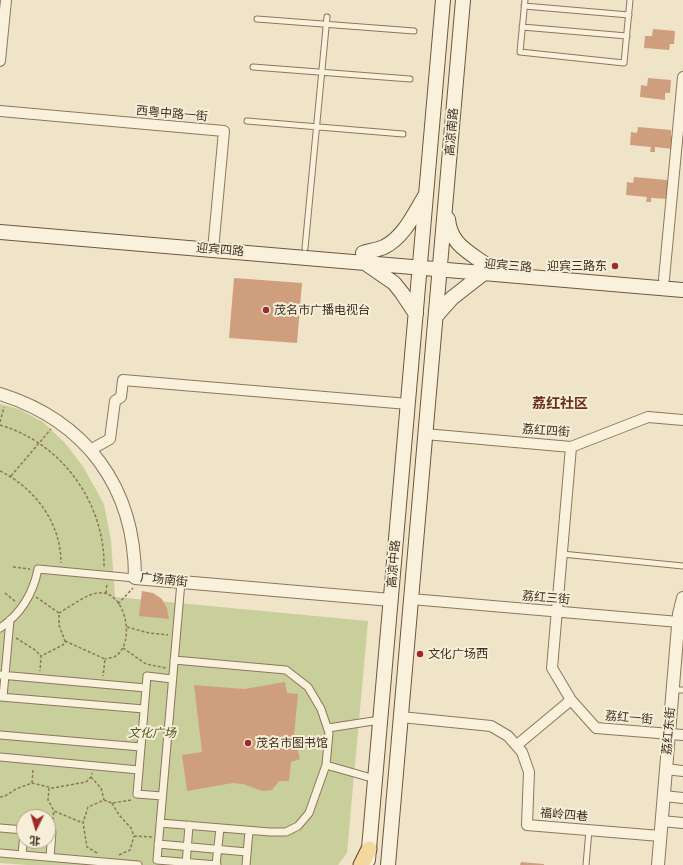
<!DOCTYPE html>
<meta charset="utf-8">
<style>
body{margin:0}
#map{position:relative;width:683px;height:865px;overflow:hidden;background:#f0e4c8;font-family:"Roboto Serif","Noto Sans SC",serif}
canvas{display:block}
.north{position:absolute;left:16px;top:809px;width:40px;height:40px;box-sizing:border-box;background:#f7eed8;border:1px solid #ada18e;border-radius:50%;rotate:185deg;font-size:11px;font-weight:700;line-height:16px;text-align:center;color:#3d2e20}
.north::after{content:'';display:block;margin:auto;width:14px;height:18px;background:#9e2a2b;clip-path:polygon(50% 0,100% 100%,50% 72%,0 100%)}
</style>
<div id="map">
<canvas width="683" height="865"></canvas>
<div class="north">北</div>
</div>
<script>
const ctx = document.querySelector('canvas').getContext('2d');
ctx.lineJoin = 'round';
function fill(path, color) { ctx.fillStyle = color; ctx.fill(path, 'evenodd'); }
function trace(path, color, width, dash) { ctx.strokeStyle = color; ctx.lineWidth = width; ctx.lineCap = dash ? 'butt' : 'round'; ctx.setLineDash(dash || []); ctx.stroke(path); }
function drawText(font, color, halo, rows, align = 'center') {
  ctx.font = font + ' "Roboto Serif","Noto Sans SC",serif'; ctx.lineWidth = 4; ctx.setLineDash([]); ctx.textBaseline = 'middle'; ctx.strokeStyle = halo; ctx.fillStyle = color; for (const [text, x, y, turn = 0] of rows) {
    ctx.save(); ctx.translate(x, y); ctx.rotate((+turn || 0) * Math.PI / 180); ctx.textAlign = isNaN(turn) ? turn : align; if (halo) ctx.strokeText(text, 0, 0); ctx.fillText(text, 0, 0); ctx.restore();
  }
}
const green = new Path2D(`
 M 0,404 L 19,409 L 43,422 L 66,444 L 84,468 L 104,504 L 111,540 L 115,597 L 368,621 L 347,853 L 338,865 L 28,865 L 0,863 ZM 24,817 L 48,817 L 48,841 L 24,841 Z`);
const building = new Path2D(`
 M 653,29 L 675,31 L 674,44 L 670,44 L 669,50 L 644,48 L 645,36 L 652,36 Z
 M 648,78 L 671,80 L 670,93 L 665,93 L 665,100 L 640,97 L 641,85 L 647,86 Z
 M 638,127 L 671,130 L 671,136 L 674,136 L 673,149 L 655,147 L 655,152 L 650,152 L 651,147 L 630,145 L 631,132 L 637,133 Z
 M 634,177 L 667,180 L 667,186 L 670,186 L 669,199 L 651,198 L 651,202 L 646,202 L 647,197 L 626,195 L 627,182 L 633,183 Z
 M 234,278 L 302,283 L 297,343 L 229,338 Z
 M 142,591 L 153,593 L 162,599 L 167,608 L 169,619 L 139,616 Z
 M 285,682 L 287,693 L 298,694 L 294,735 L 300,759 L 291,762 L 289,781 L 279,781 L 272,790 L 262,791 L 243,784 L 233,783 L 187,791 L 182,755 L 202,752 L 194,685 L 244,689 Z
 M 521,862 L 544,864 L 544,865 L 520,865 Z`);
const path = new Path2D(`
 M 0,422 L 4,407
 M 0,425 C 62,443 105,503 104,567
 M 0,471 C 35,488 61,523 61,563
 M 11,476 L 51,429
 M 13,567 L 30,569
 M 5,593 L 16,602
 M 106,593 L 107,583
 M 36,597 L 59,613 L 59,625 L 65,641 L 63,645 L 41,656
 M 118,604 L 133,588
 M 59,613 C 70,607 86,594 98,593 C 126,589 137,645 114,657 C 111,658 107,658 105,659
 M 127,627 L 149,633 L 168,635
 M 16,638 L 35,650 L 41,656 L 40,671
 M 65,641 L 105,659 L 103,676
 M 123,648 L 146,664 L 166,668
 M 91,777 L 101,788 L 104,800
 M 32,783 L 33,769
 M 49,788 L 48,800 L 54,811 L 83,823
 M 0,797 L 5,796 L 16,789 L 32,783 L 53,788 L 86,782 L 91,777 L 92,773
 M 112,803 L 119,815 L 131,828 L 134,836 L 152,837
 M 52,825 L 54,811
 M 97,853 L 87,847 L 83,823 L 88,807 L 104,800 L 112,803 L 132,800
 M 119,855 L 130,850 L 134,836`);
const service = new Path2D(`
 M 525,0 L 520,52 L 624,63 L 630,0
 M 524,6 L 629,15
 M 257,19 L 414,31
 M 522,27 L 627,36
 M 253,67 L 410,79
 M 247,121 L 403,134
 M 305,248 L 327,17
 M 562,554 L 683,566
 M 673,690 L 683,690
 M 586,865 L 589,830`);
const pedestrian = new Path2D(`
 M 181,582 L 157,860 L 217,865
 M 0,628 C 21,614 33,594 38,569 L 135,578
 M 0,675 L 146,688
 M 0,697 L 144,709
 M 3,697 L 10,620
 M 328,728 L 380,720
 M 0,735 L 141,747
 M 0,757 L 139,770
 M 326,765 L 375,779
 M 162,796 L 137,794 L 146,688 L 147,676 L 172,679
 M 160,823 L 270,832 L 286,832 L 298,826 L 309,813 L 326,765 L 329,733 L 321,709 L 308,687 L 286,670 L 174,660
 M 0,828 L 24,830
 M 48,832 L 52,832 L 50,857
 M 158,844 L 247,852
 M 0,853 L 138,865
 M 22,855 L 24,832
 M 186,865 L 189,825
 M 216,865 L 220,828
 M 246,865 L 249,831`);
const minor = new Path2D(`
 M 0,61 L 6,0
 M 0,111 L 224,131 L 213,250
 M 664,279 L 683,77
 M 425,434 L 571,447 L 648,417 L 683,420
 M 571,447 L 552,668 L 571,700 L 596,728 L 683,735
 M 90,450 L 110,439 L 115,401 L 121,397 L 123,380 L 408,404
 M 411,599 L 679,622
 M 401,717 L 491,726 L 508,736 L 522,752 L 529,772 L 527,825 L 660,836
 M 517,745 L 571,700
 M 666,769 L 683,771
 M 664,796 L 683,798
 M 661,821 L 683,823`);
const tertiary = new Path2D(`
 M 0,394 C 86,421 135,487 135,578 L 391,600
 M 658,865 L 679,614 L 683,598`);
const secondary = new Path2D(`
 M 448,219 C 450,243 467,251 485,264
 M 0,232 L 683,290
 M 363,253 C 369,251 377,250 384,247 C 404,237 414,214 425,196
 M 365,263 L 394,283 L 402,293 L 416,314
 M 436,316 L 452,298 L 484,273
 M 368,860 L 443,0
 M 388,865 L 463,0`);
const primary = new Path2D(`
 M 361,865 L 369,849`);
const markers = [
 [615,266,4,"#9e2a2b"],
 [266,310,4,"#9e2a2b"],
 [420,654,4,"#9e2a2b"],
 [248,743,4,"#9e2a2b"]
];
const streetNames = [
 ["西粤中路一街",172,114,5],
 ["高凉南路",452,132,-85],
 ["迎宾四路",220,250,5],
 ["迎宾三路",508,266,5],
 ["荔红四街",546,431,4],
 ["高凉中路",394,564,-85],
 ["广场南街",164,580,6],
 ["荔红三街",546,598,5],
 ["荔红一街",629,718,5],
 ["荔红东街",669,731,-85],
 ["福岭四巷",564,815,5]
];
const poiNames = [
 ["迎宾三路东",607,266,"right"],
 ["茂名市广播电视台",274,310],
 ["文化广场西",428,654],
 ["茂名市图书馆",256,743]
];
const parkNames = [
 ["文化广场",152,733]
];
const quarterNames = [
 ["荔红社区",560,404]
];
fill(green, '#c9cf9b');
fill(building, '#cf9f7d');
trace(service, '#8d765c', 7);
trace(pedestrian, '#8d765c', 9);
trace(minor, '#8d765c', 12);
trace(tertiary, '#8d765c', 14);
trace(secondary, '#6f573f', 16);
trace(primary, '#5b4430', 17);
trace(path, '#8d765c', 1.5, [3, 2]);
trace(service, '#faf1dc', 5);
trace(pedestrian, '#faf1dc', 7);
trace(minor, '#faf1dc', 10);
trace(tertiary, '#faf1dc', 12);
trace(secondary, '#faf1dc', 14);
trace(primary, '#f3d9a0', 15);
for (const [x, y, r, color] of markers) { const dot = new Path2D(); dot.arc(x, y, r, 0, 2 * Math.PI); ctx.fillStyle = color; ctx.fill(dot); trace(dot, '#f7eed8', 1.5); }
drawText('12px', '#3d2e20', '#f7eed8', streetNames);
drawText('12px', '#3d2e20', '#f7eed8', poiNames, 'left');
drawText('italic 12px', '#4d5a26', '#f7eed8', parkNames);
drawText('bold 14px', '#6b2e1e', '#f7eed8', quarterNames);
</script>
